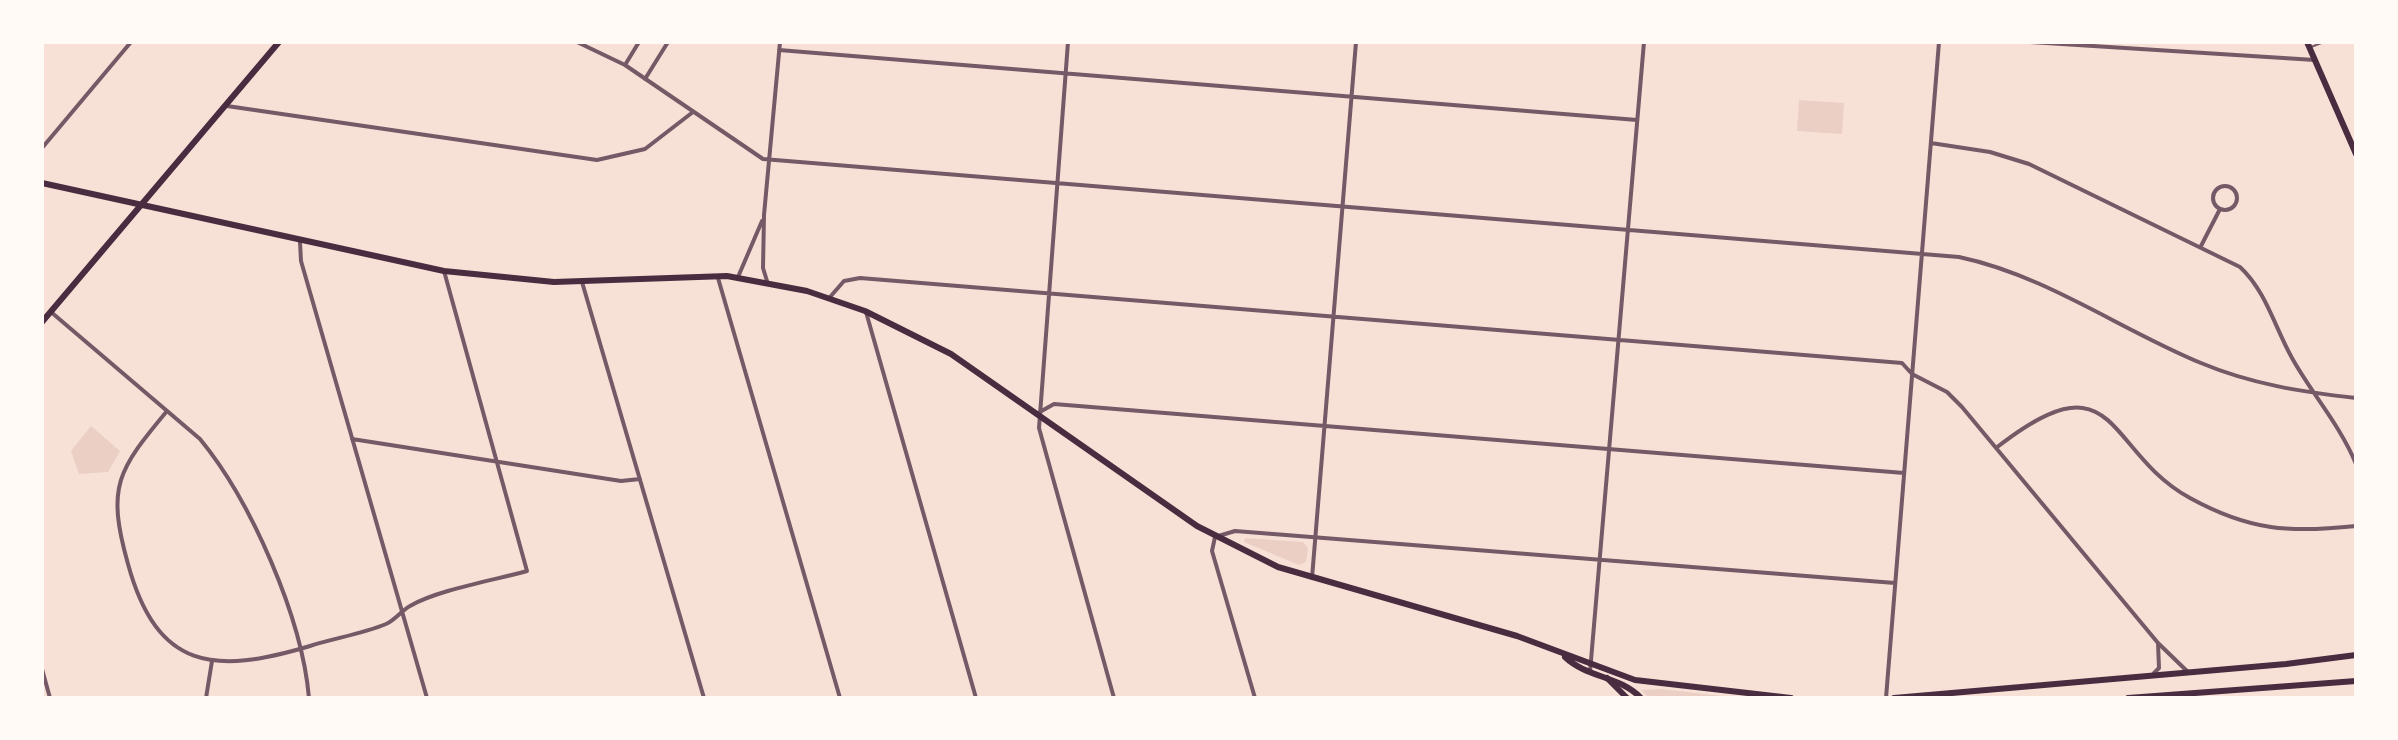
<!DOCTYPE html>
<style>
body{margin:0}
#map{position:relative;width:2398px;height:740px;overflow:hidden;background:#f7e1d7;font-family:Jost,sans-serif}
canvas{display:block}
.frame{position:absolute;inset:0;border:44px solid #fffaf5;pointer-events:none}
</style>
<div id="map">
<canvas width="2398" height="740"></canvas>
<div class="frame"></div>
</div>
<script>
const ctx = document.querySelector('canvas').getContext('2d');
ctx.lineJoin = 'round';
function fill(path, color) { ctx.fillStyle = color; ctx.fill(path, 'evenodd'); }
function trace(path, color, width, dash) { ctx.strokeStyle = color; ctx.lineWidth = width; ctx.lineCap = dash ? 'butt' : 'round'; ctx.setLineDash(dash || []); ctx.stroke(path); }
const green = new Path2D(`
 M 1799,100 L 1844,103 L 1842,134 L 1797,131 Z
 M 91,426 L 120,451 L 108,472 L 79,474 L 71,451 Z
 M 1245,538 L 1303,542 L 1308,548 L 1306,562 L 1299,565 L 1244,542 Z
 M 1660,689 L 1741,698 L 1649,698 L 1641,690 Z`);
const service = new Path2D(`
 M 2311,47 L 2324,42`);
const minor = new Path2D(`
 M 577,42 L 625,65 L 763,159 L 1959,257 C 2045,275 2121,330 2201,363 C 2251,384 2302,392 2356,398
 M 1068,42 L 1039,428 L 1114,698
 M 2030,42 L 2315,60
 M 779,50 L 1637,120
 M 625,65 L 639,42
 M 645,79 L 668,42
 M 227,106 L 597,160 L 645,149 L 693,112
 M 1931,143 L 1990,152 L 2029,164 L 2240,267 C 2266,291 2275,328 2292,358 C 2312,394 2340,425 2356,464
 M 42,148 L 131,42
 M2213 198a12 12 0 1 1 24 0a12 12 0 1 1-24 0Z
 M 300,242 L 301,261 L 427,698
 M 2201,246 L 2220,209
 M 738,277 L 762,221
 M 718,278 L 840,698
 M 767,281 L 763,268 L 764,215 L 780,42
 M 582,282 L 704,698
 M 830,297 L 844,281 L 860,278 L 1902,363 L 1912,374 L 1947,392 L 1962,407 L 2158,643 L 2189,673
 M 51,312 L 200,439 C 251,501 302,617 309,698
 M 866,312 L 976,698
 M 167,411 C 118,470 106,486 128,564 C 157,670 214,675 310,646 C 335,638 362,634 386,624 C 395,620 401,611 410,606 C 437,590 495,580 527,571 L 444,271
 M 1038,413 L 1054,404 L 1904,473
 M 352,439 L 621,481 L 640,479
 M 1996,448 C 2119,352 2104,451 2190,498 C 2250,531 2290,533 2356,526
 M 1312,578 L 1356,42
 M 42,669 L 50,698
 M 1590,672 L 1644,42
 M 2154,673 L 2159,668 L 2158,643
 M 206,698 L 212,661
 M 1255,698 L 1212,551 L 1215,537 L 1235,531 L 1895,583
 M 1886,698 L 1939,42`);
const secondary = new Path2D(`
 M 2307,42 L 2356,154
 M 42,183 L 444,271 L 554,282 L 727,276 L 807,291 L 865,311 L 951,354 L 1197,526 L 1278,567 L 1517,636 L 1635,680 L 1791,698
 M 42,322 L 279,42
 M 1565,657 C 1587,678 1620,676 1641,698`);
const primary = new Path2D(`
 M 1607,678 L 1627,698
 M 1894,698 L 2286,664 L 2356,655
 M 2128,698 L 2356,681`);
fill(green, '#ebcfc5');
trace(service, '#755966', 2);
trace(minor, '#755966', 4);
trace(secondary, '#4a2c40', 6);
trace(primary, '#4a2c40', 6);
</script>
